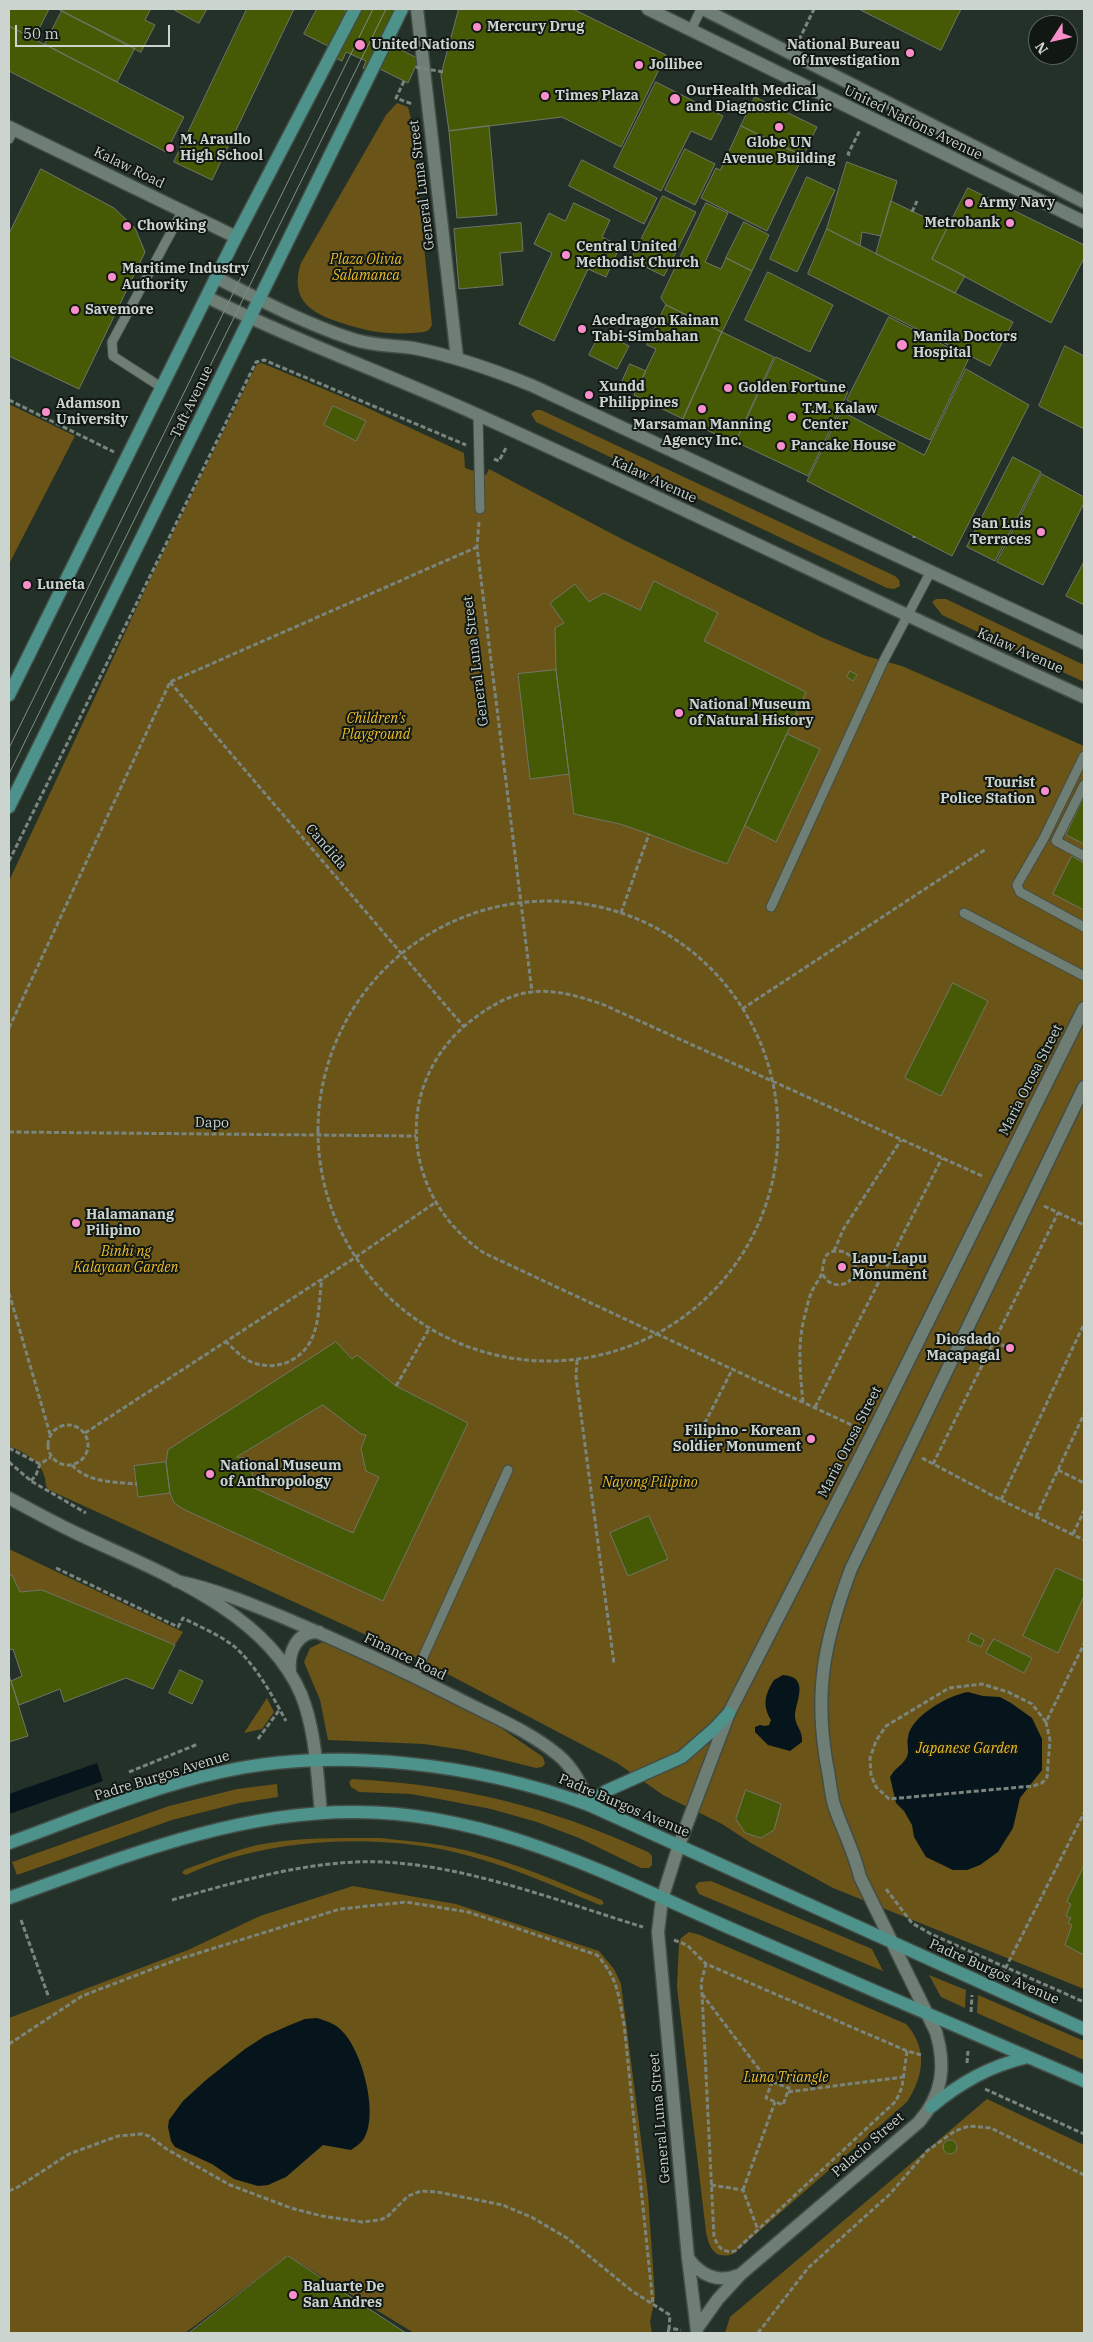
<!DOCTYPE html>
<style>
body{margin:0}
#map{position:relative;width:1093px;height:2342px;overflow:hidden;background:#243129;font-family:"IBM Plex Serif",serif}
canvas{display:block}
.frame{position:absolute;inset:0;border:10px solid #ccd4cf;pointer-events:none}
.north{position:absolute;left:1028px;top:15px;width:50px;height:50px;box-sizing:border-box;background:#111713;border:1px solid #5c635e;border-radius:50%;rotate:235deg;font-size:14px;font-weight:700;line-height:20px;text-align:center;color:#ccd4cf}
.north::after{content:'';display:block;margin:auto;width:18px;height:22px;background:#f98fca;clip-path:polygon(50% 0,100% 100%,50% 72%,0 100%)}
.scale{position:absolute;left:15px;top:25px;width:155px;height:22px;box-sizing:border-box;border:2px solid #ccd4cf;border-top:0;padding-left:6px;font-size:15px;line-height:18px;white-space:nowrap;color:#ccd4cf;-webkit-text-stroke:4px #111713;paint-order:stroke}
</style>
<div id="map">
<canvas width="1093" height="2342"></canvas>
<div class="frame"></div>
<div class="north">N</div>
<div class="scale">50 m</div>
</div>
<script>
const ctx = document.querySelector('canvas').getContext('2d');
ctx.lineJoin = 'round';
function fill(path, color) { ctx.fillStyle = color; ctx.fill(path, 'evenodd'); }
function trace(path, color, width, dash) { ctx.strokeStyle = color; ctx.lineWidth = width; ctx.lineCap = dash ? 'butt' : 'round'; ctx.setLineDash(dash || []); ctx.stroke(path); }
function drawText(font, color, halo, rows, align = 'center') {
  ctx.font = font + ' "IBM Plex Serif",serif'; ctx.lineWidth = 4; ctx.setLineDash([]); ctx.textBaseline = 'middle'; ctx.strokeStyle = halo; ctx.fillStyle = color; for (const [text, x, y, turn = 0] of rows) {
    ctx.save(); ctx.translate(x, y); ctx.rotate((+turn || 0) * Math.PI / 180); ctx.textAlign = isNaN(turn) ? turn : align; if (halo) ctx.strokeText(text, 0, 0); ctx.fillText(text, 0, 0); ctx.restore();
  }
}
const green = new Path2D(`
 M 397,103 L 408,107 L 411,119 L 432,325 L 429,330 L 424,332 C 413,333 401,334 390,333 C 376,333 362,329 348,325 C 315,315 288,303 301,263 L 386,115 Z
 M 262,363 L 359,404 L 464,453 L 465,468 L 486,475 L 489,469 L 620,538 L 821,637 L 866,656 L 902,666 L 1084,746 L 1084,1989 L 833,1888 L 751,1843 L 722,1824 L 663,1795 L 617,1763 L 421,1660 L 49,1490 C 45,1486 46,1484 45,1478 C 41,1461 24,1452 9,1446 L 9,881 L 151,577 L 257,364 Z
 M 9,404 L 75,436 L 9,564 Z
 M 536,410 L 541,410 L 895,576 L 899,580 L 900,586 L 894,589 L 887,588 L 536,422 L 531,414 Z
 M 936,599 L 946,599 L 1084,665 L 1084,682 L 942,615 L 932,602 Z
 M 9,1549 L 183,1632 L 175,1645 L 42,1590 L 20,1592 L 12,1576 L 9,1577 Z
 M 325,1641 L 444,1696 L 501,1728 L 543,1757 L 545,1764 L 542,1767 L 536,1768 L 464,1750 L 424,1744 L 328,1740 L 320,1700 L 304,1662 L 310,1648 Z
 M 267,1698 L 274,1712 L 262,1729 L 244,1733 Z
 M 352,1779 C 461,1785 548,1806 648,1852 L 652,1856 L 652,1865 L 649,1868 L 641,1868 L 579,1838 L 537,1822 L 491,1809 L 439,1799 L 411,1794 L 359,1792 L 351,1787 L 349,1782 Z
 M 277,1784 L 278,1797 L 239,1803 L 172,1820 L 17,1875 L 12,1862 L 169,1806 L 237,1789 Z
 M 381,1838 C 404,1841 427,1842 450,1847 C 503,1857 553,1880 602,1900 L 604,1904 L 600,1905 C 551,1885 503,1863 450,1851 C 370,1833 261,1839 186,1875 L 182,1873 L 184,1870 C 208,1861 232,1851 257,1845 C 297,1837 340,1838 381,1838 Z
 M 711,1881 L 872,1949 L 883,1971 L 699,1894 L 695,1886 L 699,1882 Z
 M 353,1886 L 456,1904 L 599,1951 L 614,1969 L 621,1984 L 648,2194 L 655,2297 L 650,2322 L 652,2333 L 414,2333 L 288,2256 L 185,2333 L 9,2333 L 9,2018 L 188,1950 L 260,1916 Z
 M 689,1932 L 700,1935 L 906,2024 C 928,2048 924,2076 907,2102 L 733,2254 C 714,2260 709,2247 706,2232 L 677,1987 L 679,1943 L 681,1938 Z
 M 929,1975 L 966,1990 L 965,2008 L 941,1997 Z
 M 978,1995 L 1084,2041 L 1084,2060 L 977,2013 Z
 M 987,2099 L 1084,2145 L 1084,2333 L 725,2333 L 730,2317 Z`);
const water = new Path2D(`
 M 783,1675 C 811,1677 795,1702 795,1716 C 795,1726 803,1730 802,1742 L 790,1751 L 768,1745 L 755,1732 L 755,1727 L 760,1725 L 765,1726 L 769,1725 L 771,1720 C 762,1705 765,1694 774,1680 Z
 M 968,1692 L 983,1696 L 1000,1697 L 1011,1703 L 1032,1718 L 1042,1739 L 1042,1770 L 1020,1798 L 1013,1828 L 998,1852 L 980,1865 L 967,1870 L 953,1870 L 926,1857 L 914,1837 L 912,1825 L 904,1811 L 896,1803 L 890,1777 C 896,1767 900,1767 905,1760 C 911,1753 906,1745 908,1737 C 911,1716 949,1695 968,1692 Z
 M 97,1763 L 103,1781 L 9,1814 L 9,1794 Z
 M 317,2018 C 326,2021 334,2023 341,2030 C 362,2049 380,2116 363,2140 C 360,2144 355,2147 351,2150 L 323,2145 L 286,2177 L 268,2185 L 258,2186 L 234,2179 L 212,2164 L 175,2147 L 171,2141 L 168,2127 L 169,2120 L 183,2101 L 206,2080 L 245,2049 L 265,2036 L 290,2025 L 305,2019 Z`);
const building = new Path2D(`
 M 9,9 L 49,9 L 34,39 L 9,26 Z
 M 58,9 L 148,9 L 150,10 L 145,20 L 155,25 L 141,52 Z
 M 173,9 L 207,9 L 199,23 Z
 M 247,9 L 294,9 L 212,180 L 174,162 Z
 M 317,9 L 342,9 L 347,12 L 349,9 L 408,9 L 390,44 L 419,59 L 408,83 L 378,68 L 371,72 L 363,68 L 366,61 L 346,52 L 342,61 L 331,56 L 330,47 L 304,34 Z
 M 459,9 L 573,9 L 666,55 L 621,147 L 562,117 L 449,131 L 441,75 Z
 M 859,9 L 961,9 L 941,50 Z
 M 62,11 L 135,48 L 117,82 L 45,44 Z
 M 9,26 L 184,117 L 166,152 L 9,71 Z
 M 656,82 L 723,116 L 711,140 L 691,131 L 661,191 L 614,167 Z
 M 755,97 L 817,127 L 803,156 L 741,126 Z
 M 489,126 L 497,215 L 457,218 L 449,131 Z
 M 741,126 L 803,156 L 767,231 L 701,198 L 716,168 L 720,170 Z
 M 685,149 L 715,164 L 695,205 L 665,190 Z
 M 582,160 L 657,198 L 644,224 L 569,186 Z
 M 847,162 L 897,181 L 881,236 L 862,232 L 860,246 L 827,229 Z
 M 41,169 L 114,208 L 135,228 L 145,252 L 79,389 L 9,356 L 9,234 Z
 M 807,177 L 835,190 L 797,272 L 770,259 Z
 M 968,188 L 1084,245 L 1084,258 L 1051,323 L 932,259 Z
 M 663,196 L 696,212 L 664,276 L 631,260 Z
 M 891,201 L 947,228 L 932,259 L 965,276 L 955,293 L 876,254 Z
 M 574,203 L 610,220 L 602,237 L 620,246 L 606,277 L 588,269 L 554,341 L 519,324 L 552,253 L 534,244 L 549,213 L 565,221 Z
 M 706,203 L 728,213 L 705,262 L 721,269 L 726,258 L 752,271 L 722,332 L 666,305 L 661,298 Z
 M 744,222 L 769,235 L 752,271 L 726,258 Z
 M 521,223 L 523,251 L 500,253 L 503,285 L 459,289 L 454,229 Z
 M 827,229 L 1013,322 L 990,366 L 808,274 Z
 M 768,272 L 833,305 L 810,352 L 745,320 Z
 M 666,305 L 722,332 L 683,419 L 634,395 L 656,349 L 647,345 Z
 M 889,317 L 969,358 L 930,440 L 847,400 Z
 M 601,332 L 629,346 L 617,369 L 589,355 Z
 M 722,332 L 774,357 L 735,443 L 683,419 Z
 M 1065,346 L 1084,356 L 1084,429 L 1039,406 Z
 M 776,357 L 848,392 L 808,476 L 736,442 Z
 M 630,364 L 646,371 L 637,389 L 622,382 Z
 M 966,369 L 1029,405 L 952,556 L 807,481 L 841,411 L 924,455 Z
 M 333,406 L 366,421 L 356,441 L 324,425 Z
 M 1013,457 L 1041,472 L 995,561 L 967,547 Z
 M 1042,474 L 1084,497 L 1084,503 L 1043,585 L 997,562 Z
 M 1084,562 L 1084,605 L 1066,596 Z
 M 654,581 L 718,613 L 704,641 L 806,692 L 727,864 L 649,834 L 620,824 L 574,814 L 556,670 L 555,628 L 564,623 L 550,603 L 575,584 L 589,602 L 604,593 L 640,610 Z
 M 556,670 L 569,774 L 530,779 L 518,674 Z
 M 850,671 L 857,675 L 853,681 L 847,677 Z
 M 787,734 L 820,749 L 776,842 L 745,826 Z
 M 1084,797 L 1084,844 L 1066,835 Z
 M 1072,856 L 1084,863 L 1084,910 L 1053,894 Z
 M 953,983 L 988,1001 L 941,1096 L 905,1078 Z
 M 336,1342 L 352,1359 L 357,1355 L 396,1386 L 468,1423 L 383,1601 L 183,1509 L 174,1503 L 170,1493 L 166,1462 L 168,1450 ZM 323,1405 L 361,1434 L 366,1435 L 361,1449 L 366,1471 L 379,1477 L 353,1533 L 243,1483 L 253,1478 L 250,1459 L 237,1457 Z
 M 166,1462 L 170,1493 L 138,1497 L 134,1466 Z
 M 649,1516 L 668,1559 L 628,1576 L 610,1533 Z
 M 1056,1568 L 1084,1581 L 1084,1596 L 1058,1653 L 1023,1636 Z
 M 12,1575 L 20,1592 L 42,1590 L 175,1645 L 153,1689 L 126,1678 L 64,1702 L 60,1689 L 19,1705 L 11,1681 L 22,1676 L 13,1649 L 9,1650 L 9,1577 Z
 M 971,1633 L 984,1640 L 981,1647 L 968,1641 Z
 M 994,1639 L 1032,1658 L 1024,1673 L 986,1653 Z
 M 180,1670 L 203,1681 L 192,1704 L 169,1693 Z
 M 9,1675 L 28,1736 L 9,1742 Z
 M 746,1790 L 781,1804 L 774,1830 L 761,1838 L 745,1833 L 736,1819 Z
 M 1084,1866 L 1084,1955 L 1065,1945 L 1072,1925 L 1068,1923 L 1071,1918 L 1066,1916 L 1071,1904 L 1067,1902 Z
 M943 2147a7 7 0 1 1 14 0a7 7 0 1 1-14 0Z
 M 288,2256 L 406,2333 L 189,2333 Z`);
const path = new Path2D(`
 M 799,40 L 814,9
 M 404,81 L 396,98 L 412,104
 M 850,155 L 848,154 L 860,130
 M 912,212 L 917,201
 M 9,400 L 114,452
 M 494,459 L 499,461 L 507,446
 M 479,522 L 477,547 L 532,992
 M 914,538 L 914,536
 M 170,682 L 464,1027
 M 9,861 L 256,362 L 264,360 L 466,445
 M318 1131a230 230 0 1 1 460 0a230 230 0 1 1-460 0Z
 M 621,913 L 649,834
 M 742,1009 L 986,849
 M 9,1028 L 170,682 L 477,547
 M 9,1132 L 416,1136
 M 1044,1206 L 1084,1225
 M 834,1251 L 844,1228 L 901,1140
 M 9,1293 L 50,1434
 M 225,1341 C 233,1348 240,1356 249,1361 C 275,1373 305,1361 314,1333 C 320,1316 319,1296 322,1279
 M 995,1341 L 1006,1347
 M 577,1360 L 576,1377 L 614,1664
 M 396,1386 L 430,1327
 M 803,1402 C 800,1374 797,1342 805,1315 C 807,1306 809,1297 813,1289 C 815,1284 821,1278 822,1272 C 824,1263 823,1251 837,1251 C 844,1251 850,1254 853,1260 C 865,1280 833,1297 822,1273
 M 815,1407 L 942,1158
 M48 1445a20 20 0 1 1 40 0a20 20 0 1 1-40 0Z
 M 858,1428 L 484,1253 C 403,1198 391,1087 468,1023 C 486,1009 508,994 532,992 C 556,989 580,997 602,1004 L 982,1176
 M 85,1433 L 356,1257 L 436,1202
 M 9,1448 L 40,1464
 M 691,1450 L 733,1368
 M 922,1458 L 1001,1500 L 1084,1540
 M 9,1462 L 31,1481 L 86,1513
 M 933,1464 L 1058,1213
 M 72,1465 C 88,1483 115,1482 137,1484
 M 1058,1470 L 1084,1483
 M 31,1481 L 36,1475 L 40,1464 L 51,1457
 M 1001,1500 L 1084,1324
 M 1036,1517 L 1084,1414
 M 1073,1534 L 1084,1511
 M 56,1568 L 178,1627 L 183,1618 C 200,1627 220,1635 235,1647 C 257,1667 272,1695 286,1721
 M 1046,1722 L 1032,1704 L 1008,1692 L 982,1684 L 949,1688 L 886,1726 L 876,1741 L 870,1758 L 871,1775 L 876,1787 L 889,1799 L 1033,1786 L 1042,1783 L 1047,1777 L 1050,1740 L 1046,1722 L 1084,1644
 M 258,1739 L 280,1709
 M 129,1772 L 198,1744
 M 886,1889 L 912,1923 L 931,1934 L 1084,2002
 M 172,1900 C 240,1881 312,1859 383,1862 C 469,1866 561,1902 643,1927
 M 21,1920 L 49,1998
 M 674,1940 L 687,1945 L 706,1964
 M 1002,1975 L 1084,1813
 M 702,1994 L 771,2085
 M 971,2012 L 972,1995
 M 9,2044 L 82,1996 L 176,1960 L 340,1909 L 406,1902 L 468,1912 L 597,1955 C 618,1979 618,1993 624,2024 L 653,2304
 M 907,2051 L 902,2087 L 896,2101 L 735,2251 C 722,2253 719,2248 714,2237 L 702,1993 L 701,1983 L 706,1964 L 907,2051 L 921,2055
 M 967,2063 L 968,2051
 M 772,2082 L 789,2088 L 783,2105 L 766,2098 Z
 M 985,2089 L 1084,2134
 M 788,2092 L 903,2077
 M 711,2185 L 743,2190 L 758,2230
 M 743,2190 L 775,2102
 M 9,2191 L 18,2187 L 69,2154 L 118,2136 L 142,2134 L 149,2136 L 168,2150 L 230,2185 L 291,2208 L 322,2216 L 362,2222 L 380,2220 L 387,2217 L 408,2196 L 421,2191 L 437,2192 L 503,2205 L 533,2218 L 567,2238 L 632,2291 L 670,2315 L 669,2328 L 681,2330
 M 668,2333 L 669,2328
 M 758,2333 L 808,2268 L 890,2194 L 927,2151 L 955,2131 L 969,2126 L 991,2128 L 1084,2175`);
const service = new Path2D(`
 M 691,30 L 701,9
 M 9,139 L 14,129
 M 161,387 L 113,356 L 112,342 L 183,210
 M 478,415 L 480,509
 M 1084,756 L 1044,838 L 1017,885 L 1020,892 L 1084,927
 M 1084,785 L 1056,841 L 1084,856
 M 771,907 L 883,662 L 931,571
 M 964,913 L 1084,976
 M 414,1677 L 508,1470`);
const minor = new Path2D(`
 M 417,9 L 457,358`);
const tertiary = new Path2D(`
 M 9,127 L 236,237
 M 217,278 C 260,300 306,324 352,339 C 373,346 392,345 413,348 C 455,356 494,370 533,386 L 1084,643
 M 207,297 C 295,341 388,374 478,415 C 681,506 881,605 1084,697
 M 688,2258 C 701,2276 719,2283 739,2275
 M 698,2327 L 718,2299 L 741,2274 L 919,2122 C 943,2094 946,2066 936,2032 L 860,1877 C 854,1851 842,1829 834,1805 C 831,1794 830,1782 828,1771 C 813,1694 824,1641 851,1569 L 1084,1087
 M 697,2331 L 688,2258 L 658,1932 L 662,1899 L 679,1845 L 729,1713 L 872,1434 L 1084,1008`);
const secondary = new Path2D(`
 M 648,9 L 1084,222
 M 703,9 L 1084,202
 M 9,1498 C 31,1510 53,1522 76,1533 C 154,1570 264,1609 301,1694 C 316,1731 317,1774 321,1813
 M 176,1581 C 215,1589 251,1604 287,1619 C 344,1643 400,1669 455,1697 C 489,1715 528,1730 558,1755 C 574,1768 582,1786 589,1805
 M 290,1672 C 288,1653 296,1631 319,1632`);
const primary = new Path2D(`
 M 9,695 L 236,237 L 355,9
 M 9,807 L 402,9
 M 589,1805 L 606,1791 L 682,1757 L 714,1729 L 729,1713
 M 9,1843 C 78,1818 148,1788 221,1772 C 337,1746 478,1764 589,1805 L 1084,2029
 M 9,1898 C 119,1859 232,1812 352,1812 C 489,1811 609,1875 732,1929 C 849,1980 967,2031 1084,2081
 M 931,2107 C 961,2082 990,2066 1028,2057`);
const tram = new Path2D(`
 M 9,748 L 373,9
 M 9,774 L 386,9`);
const pathBridge = new Path2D(`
 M 416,67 L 443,72`);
const markers = [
 [477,27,5,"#f98fca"],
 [360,45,6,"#f98fca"],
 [910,53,5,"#f98fca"],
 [639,65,5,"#f98fca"],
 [545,96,5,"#f98fca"],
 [675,99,6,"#f98fca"],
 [779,127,5,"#f98fca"],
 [170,148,5,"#f98fca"],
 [969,203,5,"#f98fca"],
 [1010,223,5,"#f98fca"],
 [127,226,5,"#f98fca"],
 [566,255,5,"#f98fca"],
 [112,277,5,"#f98fca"],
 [75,310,5,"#f98fca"],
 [582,329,5,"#f98fca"],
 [902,345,6,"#f98fca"],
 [728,388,5,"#f98fca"],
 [589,395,5,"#f98fca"],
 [702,409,5,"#f98fca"],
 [46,412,5,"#f98fca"],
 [792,417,5,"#f98fca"],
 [781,446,5,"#f98fca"],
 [1041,532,5,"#f98fca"],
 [27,585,5,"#f98fca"],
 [679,713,5,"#f98fca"],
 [1045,791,5,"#f98fca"],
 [76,1223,5,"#f98fca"],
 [842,1267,5,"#f98fca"],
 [1010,1348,5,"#f98fca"],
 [811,1439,5,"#f98fca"],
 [210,1474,5,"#f98fca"],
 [293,2295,5,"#f98fca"]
];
const poiNames = [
 ["Mercury Drug",487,27],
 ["United Nations",371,45],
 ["National Bureau",900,45,"right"],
 ["of Investigation",900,61,"right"],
 ["Jollibee",649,65],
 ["OurHealth Medical",686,91],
 ["and Diagnostic Clinic",686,107],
 ["Times Plaza",555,96],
 ["M. Araullo",180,140],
 ["High School",180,156],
 ["Globe UN",779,143,"center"],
 ["Avenue Building",779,159,"center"],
 ["Army Navy",979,203],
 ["Metrobank",1000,223,"right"],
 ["Chowking",137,226],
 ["Central United",576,247],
 ["Methodist Church",576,263],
 ["Maritime Industry",122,269],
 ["Authority",122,285],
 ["Savemore",85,310],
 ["Acedragon Kainan",592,321],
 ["Tabi-Simbahan",592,337],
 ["Manila Doctors",913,337],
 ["Hospital",913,353],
 ["Xundd",599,387],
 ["Philippines",599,403],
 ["Golden Fortune",738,388],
 ["Adamson",56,404],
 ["University",56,420],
 ["T.M. Kalaw",802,409],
 ["Center",802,425],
 ["Marsaman Manning",702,425,"center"],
 ["Agency Inc.",702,441,"center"],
 ["Pancake House",791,446],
 ["San Luis",1031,524,"right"],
 ["Terraces",1031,540,"right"],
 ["Luneta",37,585],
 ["National Museum",689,705],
 ["of Natural History",689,721],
 ["Tourist",1035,783,"right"],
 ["Police Station",1035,799,"right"],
 ["Halamanang",86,1215],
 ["Pilipino",86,1231],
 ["Lapu-Lapu",852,1259],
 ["Monument",852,1275],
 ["Diosdado",1000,1340,"right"],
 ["Macapagal",1000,1356,"right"],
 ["Filipino - Korean",801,1431,"right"],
 ["Soldier Monument",801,1447,"right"],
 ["National Museum",220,1466],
 ["of Anthropology",220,1482],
 ["Baluarte De",303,2287],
 ["San Andres",303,2303]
];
const streetNames = [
 ["United Nations Avenue",913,123,26],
 ["Kalaw Road",129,168,26],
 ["General Luna Street",422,185,-97],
 ["Taft Avenue",192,402,-64],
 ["Kalaw Avenue",654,480,25],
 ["Kalaw Avenue",1020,651,24],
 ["General Luna Street",476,661,-97],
 ["Candida",326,847,49],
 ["Maria Orosa Street",1031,1080,-63],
 ["Dapo",212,1123,1],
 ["Maria Orosa Street",850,1442,-63],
 ["Finance Road",405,1657,26],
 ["Padre Burgos Avenue",162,1776,-17],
 ["Padre Burgos Avenue",624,1806,23],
 ["Padre Burgos Avenue",994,1972,24],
 ["General Luna Street",660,2118,-95],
 ["Palacio Street",868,2145,-41]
];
const parkNames = [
 ["Plaza Olivia",366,260],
 ["Salamanca",366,276],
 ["Children's",376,719],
 ["Playground",376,735],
 ["Binhi ng",126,1252],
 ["Kalayaan Garden",126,1268],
 ["Nayong Pilipino",650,1483],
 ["Japanese Garden",967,1749],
 ["Luna Triangle",786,2078]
];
fill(green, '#6a5417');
fill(water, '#06151c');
fill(building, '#465905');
trace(building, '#707667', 1);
trace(service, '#424d46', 11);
trace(minor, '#424d46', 15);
trace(tertiary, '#424d46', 15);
trace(secondary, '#424d46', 15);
trace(primary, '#424d46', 15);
trace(path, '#7a857e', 3, [5, 2.5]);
trace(service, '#6f7e74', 9);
trace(minor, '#6f7e74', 12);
trace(tertiary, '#6f7e74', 12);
trace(secondary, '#6f7e74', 12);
trace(primary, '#4d938c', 12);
trace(tram, '#818c85', 1);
trace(pathBridge, '#7a857e', 3, [5, 2.5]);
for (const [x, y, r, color] of markers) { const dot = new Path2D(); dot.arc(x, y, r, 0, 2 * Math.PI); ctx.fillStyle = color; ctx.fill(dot); trace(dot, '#111713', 2); }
drawText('bold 14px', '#ccd4cf', '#111713', poiNames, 'left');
drawText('14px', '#ccd4cf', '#111713', streetNames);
drawText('italic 14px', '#eebe29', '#111713', parkNames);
</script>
